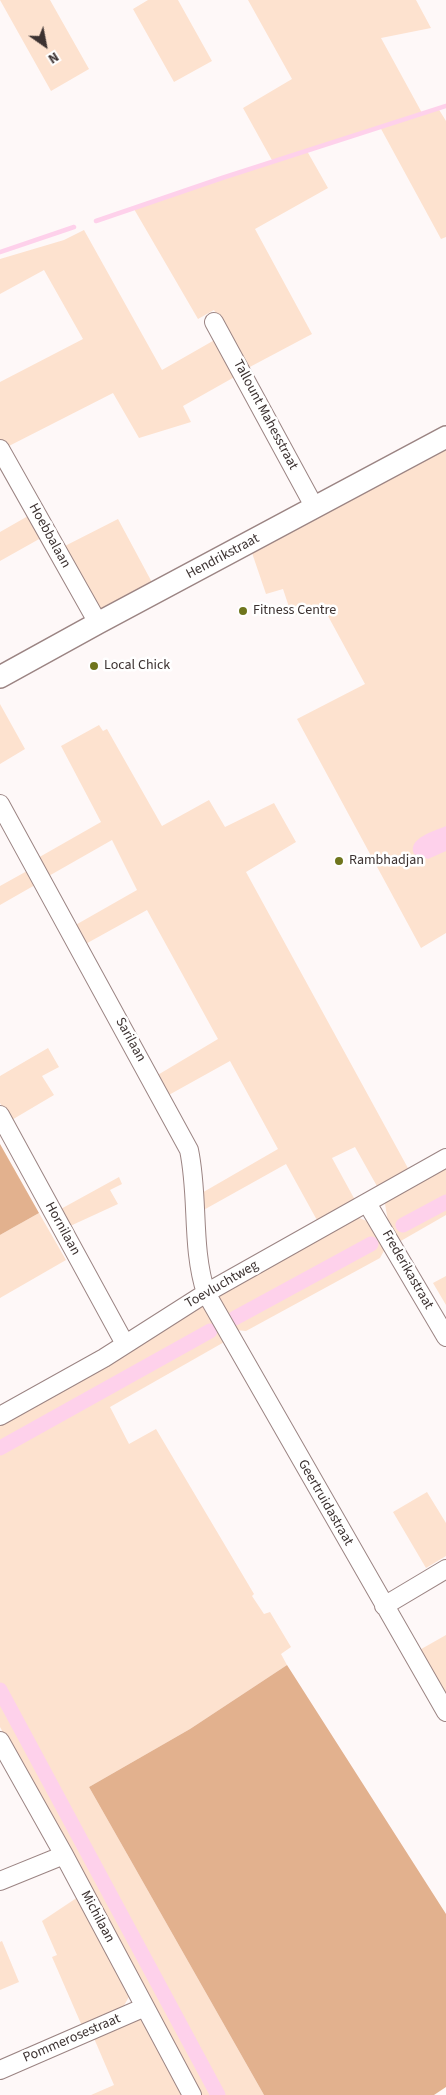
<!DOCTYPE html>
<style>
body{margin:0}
#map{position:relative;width:446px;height:2095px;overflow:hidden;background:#fef8f8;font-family:"Source Sans 3",sans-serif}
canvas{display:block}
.north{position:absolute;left:20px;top:20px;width:50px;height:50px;-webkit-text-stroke:4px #fff;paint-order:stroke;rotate:147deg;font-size:14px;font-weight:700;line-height:20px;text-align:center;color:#3c3231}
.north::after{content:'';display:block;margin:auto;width:18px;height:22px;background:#3c3231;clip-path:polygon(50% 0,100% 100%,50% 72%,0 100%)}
</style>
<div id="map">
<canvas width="446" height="2095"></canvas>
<div class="north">N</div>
</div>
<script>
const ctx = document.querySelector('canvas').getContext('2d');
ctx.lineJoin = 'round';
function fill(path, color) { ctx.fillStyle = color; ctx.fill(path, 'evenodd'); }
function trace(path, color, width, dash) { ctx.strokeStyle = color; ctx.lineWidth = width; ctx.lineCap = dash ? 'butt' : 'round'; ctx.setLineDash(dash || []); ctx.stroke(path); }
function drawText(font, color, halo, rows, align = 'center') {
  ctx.font = font + ' "Source Sans 3",sans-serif'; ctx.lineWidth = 5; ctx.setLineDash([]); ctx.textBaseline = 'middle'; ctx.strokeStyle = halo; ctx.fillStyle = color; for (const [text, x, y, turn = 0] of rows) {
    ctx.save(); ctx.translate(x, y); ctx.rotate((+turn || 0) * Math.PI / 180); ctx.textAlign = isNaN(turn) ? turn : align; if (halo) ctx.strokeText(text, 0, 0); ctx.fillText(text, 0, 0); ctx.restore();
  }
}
const green = new Path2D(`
 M 0,0 L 50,0 L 89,69 L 51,91 Z
 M 148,0 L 178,0 L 212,61 L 174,82 L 133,9 Z
 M 248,0 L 416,0 L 431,28 L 381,38 L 422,113 L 438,108 L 446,121 L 446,237 L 441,239 L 380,127 L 307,151 L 328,188 L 255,229 L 312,334 L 246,369 L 214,310 L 198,319 L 134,209 L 273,162 L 243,108 L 292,79 Z
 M 84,230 L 162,370 L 218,338 L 238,375 L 183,406 L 191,422 L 139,438 L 113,393 L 5,448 L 0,440 L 0,382 L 83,339 L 44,270 L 0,294 L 0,259 L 64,240 Z
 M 446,445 L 446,933 L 421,948 L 297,719 L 365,684 L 322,605 L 292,616 L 283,589 L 266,594 L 251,550 Z
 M 28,516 L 41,538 L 0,561 L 0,532 Z
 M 118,519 L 155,588 L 99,614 L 61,548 Z
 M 0,704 L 25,749 L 0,764 Z
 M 99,725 L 103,731 L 107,729 L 162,826 L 209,800 L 225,827 L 274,803 L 296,842 L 246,872 L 409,1170 L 378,1188 L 355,1147 L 332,1158 L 355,1200 L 318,1222 L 286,1164 L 200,1212 L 200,1194 L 278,1149 L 230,1061 L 167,1096 L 156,1076 L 218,1039 L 147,910 L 82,946 L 72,927 L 137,890 L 112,840 L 47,877 L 36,859 L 101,822 L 61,746 Z
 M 27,871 L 35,885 L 0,905 L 0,886 Z
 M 48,1048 L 59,1067 L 42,1076 L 54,1095 L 10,1121 L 0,1103 L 0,1076 Z
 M 446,1164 L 446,1215 L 399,1242 L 389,1227 L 385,1204 L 389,1198 Z
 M 119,1177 L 122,1184 L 110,1190 L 118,1204 L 68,1227 L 59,1210 Z
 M 39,1213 L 66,1260 L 0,1298 L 0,1235 Z
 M 357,1217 L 369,1222 L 386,1247 L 380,1258 L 246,1331 L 235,1330 L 218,1299 L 218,1294 Z
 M 446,1276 L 446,1305 L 433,1283 Z
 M 202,1305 L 207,1308 L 226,1341 L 110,1407 L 129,1444 L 156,1429 L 254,1594 L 252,1596 L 264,1614 L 270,1612 L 291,1647 L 281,1654 L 287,1665 L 190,1729 L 89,1787 L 264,2095 L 199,2095 L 0,1727 L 0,1422 Z
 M 427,1492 L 446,1523 L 446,1556 L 426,1568 L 393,1512 Z
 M 446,1635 L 446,1702 L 416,1652 Z
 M 78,1897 L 130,1995 L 122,2009 L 82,2026 L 52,1957 L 57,1955 L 42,1921 Z
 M 2,1941 L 19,1982 L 0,1990 L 0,1942 Z
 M 141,2015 L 184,2095 L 91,2095 L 114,2085 L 93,2036 Z`);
const forest = new Path2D(`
 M 0,1144 L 39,1213 L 0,1235 Z
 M 287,1665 L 446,1914 L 446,2087 L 434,2095 L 264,2095 L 89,1787 L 190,1729 Z`);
const water = new Path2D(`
 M 446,826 L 446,851 L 428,859 L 414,854 C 407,838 435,831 446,826 Z`);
const stream = new Path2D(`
 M 96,221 L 222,178 L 446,106
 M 0,252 L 74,227`);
const canal = new Path2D(`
 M 403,1225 L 446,1202
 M 235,1318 L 371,1244
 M 0,1448 L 210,1331
 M 0,1690 L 218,2095`);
const minor = new Path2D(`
 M 214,322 L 315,508
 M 0,449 L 98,623
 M 0,804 L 189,1150 C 199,1197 191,1247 206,1293 L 446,1712
 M 0,1115 L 125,1344
 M 367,1203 L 446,1337
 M 0,1416 L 104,1358 L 206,1293 L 446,1158
 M 384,1606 L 446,1569
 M 0,1741 L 64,1855 L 192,2095
 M 0,1881 L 64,1855
 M 0,2070 L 145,2007`);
const tertiary = new Path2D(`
 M 0,677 L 98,623 L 446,437`);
const markers = [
 [243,611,5,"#6f751d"],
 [94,666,5,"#6f751d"],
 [339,861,5,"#6f751d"]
];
const streetNames = [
 ["Tallount Mahesstraat",265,415,62],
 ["Hoebbalaan",49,536,61],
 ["Hendrikstraat",223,557,-28],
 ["Sarilaan",130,1040,61],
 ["Hornilaan",62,1229,61],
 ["Frederikastraat",407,1270,60],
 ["Toevluchtweg",222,1285,-30],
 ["Geertruidastraat",325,1503,60],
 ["Michilaan",97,1917,62],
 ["Pommerosestraat",72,2039,-23]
];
const poiNames = [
 ["Fitness Centre",253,611],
 ["Local Chick",104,666],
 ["Rambhadjan",349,861]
];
fill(green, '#fde2cf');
fill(forest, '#e2b18e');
fill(water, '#fed1eb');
trace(stream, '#fed1eb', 4.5);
trace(canal, '#fed1eb', 15);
trace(minor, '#9b8483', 20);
trace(tertiary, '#9b8483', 24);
trace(minor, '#fff', 18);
trace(tertiary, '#fff', 21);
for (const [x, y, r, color] of markers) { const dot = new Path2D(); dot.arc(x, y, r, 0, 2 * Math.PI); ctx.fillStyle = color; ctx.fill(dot); trace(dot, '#fff', 2); }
drawText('14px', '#3c3231', '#fff', streetNames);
drawText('14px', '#3c3231', '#fff', poiNames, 'left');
</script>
